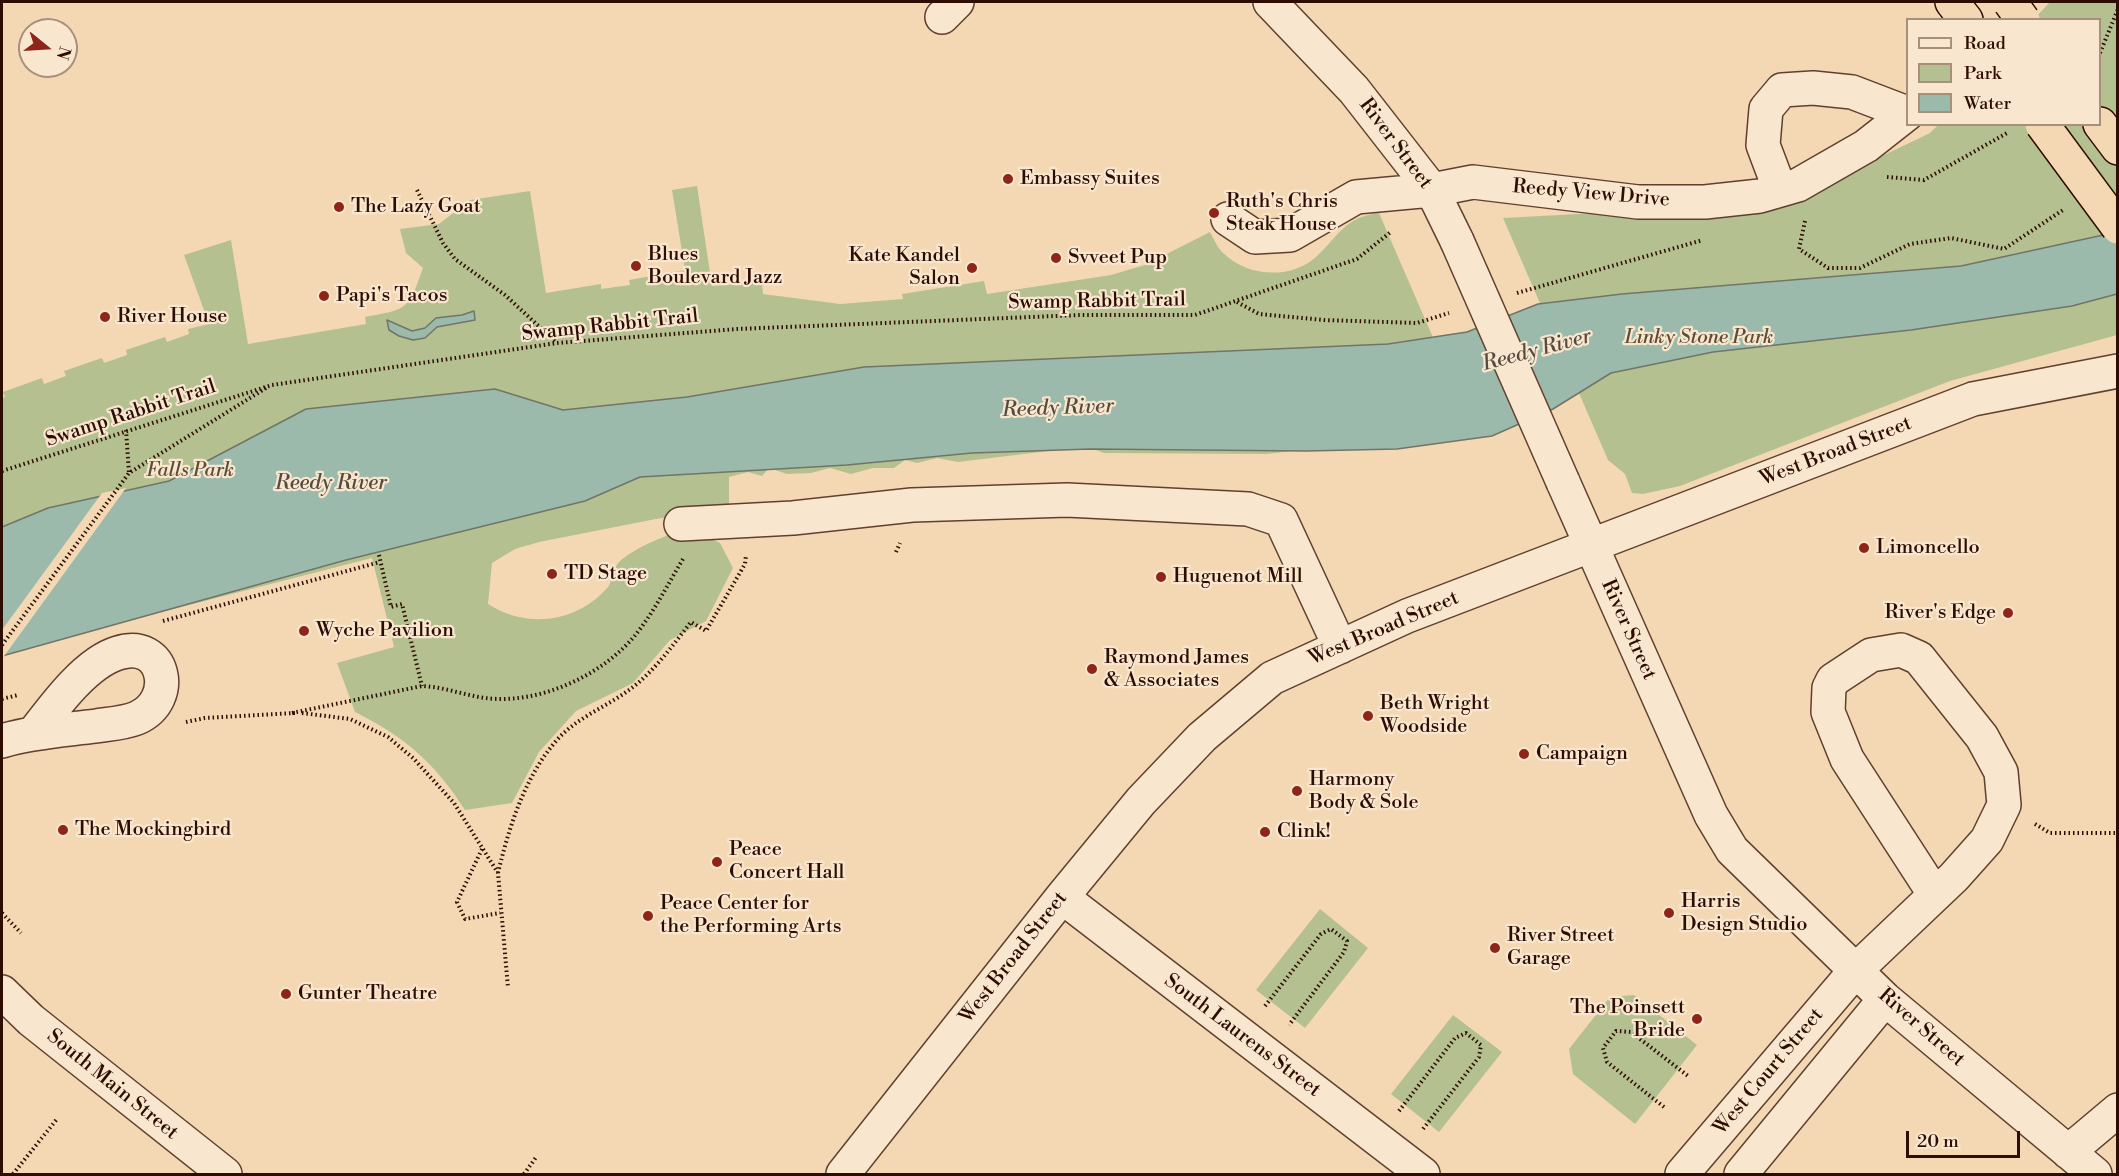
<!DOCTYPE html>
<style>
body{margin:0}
#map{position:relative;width:2119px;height:1176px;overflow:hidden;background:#f4d8b3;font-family:"Libre Bodoni",serif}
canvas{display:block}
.frame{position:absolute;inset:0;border:3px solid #2d0d02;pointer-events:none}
.legend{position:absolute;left:1906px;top:18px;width:195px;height:108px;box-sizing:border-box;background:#f8e6ce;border:2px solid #a78f7c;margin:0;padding:8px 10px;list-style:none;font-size:18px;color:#2d0d02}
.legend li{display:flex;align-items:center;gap:12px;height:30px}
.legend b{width:30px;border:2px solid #a78f7c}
.north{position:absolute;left:18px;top:18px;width:60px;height:60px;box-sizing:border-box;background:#f8e6ce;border:2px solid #a78f7c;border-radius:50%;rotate:108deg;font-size:16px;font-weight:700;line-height:24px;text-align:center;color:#2d0d02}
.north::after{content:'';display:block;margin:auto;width:21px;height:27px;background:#8f2418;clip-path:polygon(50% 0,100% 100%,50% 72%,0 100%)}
.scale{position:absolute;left:1906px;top:1131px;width:114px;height:27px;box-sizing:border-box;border:3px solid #2d0d02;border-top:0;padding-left:8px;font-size:18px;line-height:21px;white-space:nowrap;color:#2d0d02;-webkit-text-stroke:4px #f8e6ce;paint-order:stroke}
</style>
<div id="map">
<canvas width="2119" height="1176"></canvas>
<div class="frame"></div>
<ul class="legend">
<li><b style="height:8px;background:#f8e6ce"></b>Road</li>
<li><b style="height:16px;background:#b5c091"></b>Park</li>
<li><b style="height:16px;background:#9cbaac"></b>Water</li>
</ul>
<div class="north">N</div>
<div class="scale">20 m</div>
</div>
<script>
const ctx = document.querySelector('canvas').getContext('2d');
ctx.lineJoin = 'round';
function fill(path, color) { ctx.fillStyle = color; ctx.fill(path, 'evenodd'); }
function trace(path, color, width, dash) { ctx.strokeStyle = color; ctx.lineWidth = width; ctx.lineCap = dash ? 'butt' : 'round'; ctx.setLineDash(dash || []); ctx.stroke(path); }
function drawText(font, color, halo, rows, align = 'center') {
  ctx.font = font + ' "Libre Bodoni",serif'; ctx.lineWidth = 4.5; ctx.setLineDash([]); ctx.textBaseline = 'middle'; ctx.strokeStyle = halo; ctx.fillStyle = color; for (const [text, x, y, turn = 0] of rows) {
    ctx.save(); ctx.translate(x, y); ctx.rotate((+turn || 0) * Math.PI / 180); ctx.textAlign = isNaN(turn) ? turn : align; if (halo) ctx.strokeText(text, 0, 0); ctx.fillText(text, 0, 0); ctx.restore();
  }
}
const green = new Path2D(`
 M 2050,2 L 2117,2 L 2117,335 L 1950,381 L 1680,486 L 1643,494 L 1632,493 L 1625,474 L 1608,460 L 1503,218 L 1784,203 L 1930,133 L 1938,125 L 2100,124 L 2100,20 L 2034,19 Z
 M 697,186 L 712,286 L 762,282 L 763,294 L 840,304 L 903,299 L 902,294 L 984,281 L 987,294 L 1111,275 L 1145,265 L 1210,232 C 1214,239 1217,247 1222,252 C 1247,277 1290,280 1316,257 C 1339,236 1344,217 1379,213 L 1477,439 L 1401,439 L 1266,454 L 1104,453 C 1086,447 1075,443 1057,450 L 958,462 L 937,458 L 917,463 L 905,460 L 894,468 L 873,468 L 851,474 L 830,468 L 811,473 L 787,474 L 769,468 L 762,476 L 748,472 L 729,477 L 729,508 L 656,519 L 539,542 L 515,549 L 492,563 L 488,604 C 527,629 577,623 608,587 C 613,580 613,568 619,562 C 633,549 670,531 690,531 C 698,531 711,539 720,543 L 733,568 L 706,621 L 670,640 L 633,683 L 576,711 L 539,752 L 512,803 L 465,810 C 435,763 405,737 355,712 L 337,663 L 394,647 L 372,558 L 2,653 L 2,398 L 5,397 L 3,392 L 42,378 L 44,384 L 66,376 L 64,371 L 102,358 L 104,363 L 127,355 L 126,350 L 165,337 L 167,342 L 189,334 L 188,329 L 209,324 L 184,255 L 231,240 L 248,344 L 366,324 L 365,317 C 409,309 408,310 423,268 L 406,253 L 400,229 L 439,224 L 470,200 L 530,191 L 546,293 L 601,284 L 601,289 L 630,285 L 629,280 L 685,270 L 672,190 Z
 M 1320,909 L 1368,948 L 1305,1028 L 1256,990 Z
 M 1634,995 L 1697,1045 L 1635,1124 L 1573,1074 L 1569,1049 L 1610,997 Z
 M 1453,1015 L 1502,1052 L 1439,1132 L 1391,1094 Z`);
const water = new Path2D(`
 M 2117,232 L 2117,294 L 2072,306 L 1911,330 L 1713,352 L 1611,373 L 1553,409 L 1492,436 L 1397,449 L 1306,451 L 1090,449 L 972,453 L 847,465 L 640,477 L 585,501 L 346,560 L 2,656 L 2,527 L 48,508 L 169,481 L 306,409 L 495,389 L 563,410 L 687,397 L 864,367 L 1388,344 L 1467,332 L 1538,304 L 1622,294 L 1961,266 Z
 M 474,311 L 475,320 L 437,327 L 425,338 L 413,340 L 399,336 L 389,330 L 387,320 L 412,331 L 425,328 L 436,318 L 462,315 Z`);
const pier = new Path2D(`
 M 126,488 L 2,659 L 2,630 L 102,493 Z`);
const path = new Path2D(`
 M 2100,53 L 2118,9
 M 1887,177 L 1924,180 L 2007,133
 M 417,190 L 443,243 L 455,259 L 505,295 L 557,343
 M 1805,221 L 1799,249 L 1828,268 L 1860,268 L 1910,244 L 1951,238 L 2004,249 L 2063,210
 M 1517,293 L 1703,240
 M 1237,302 L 1259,314 L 1324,320 L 1417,323 L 1449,313
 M 126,430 L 129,473
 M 2,471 L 272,385 L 557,343 L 737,329 L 1080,315 L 1195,315 L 1357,259 L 1392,231
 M 896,552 L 900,543
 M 379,555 L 391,607 L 402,604 L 422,686
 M 163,621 L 380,562
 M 2,645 L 129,473 L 266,388
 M 2,699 L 18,695
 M 292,713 L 422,686 C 444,687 464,695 485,698 C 539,705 604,675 637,633 C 655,610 668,584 683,559
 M 302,713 L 350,719 L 388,737 L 413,758 L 454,803 L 498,873 L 508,988
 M 186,722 L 205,718 L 295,713
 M 2035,824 L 2050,833 L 2118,833
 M 482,849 L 457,902 L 465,919 L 500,913
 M 498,873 C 509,827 525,776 557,740 C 576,718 606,707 629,690 C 653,673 673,645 691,622 L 706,631 L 745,564 L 746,555
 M 2,913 L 21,933
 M 1265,1006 L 1321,934 L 1331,929 L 1347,941 L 1344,952 L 1289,1025
 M 1664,1107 L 1607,1062 L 1603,1048 L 1616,1031 L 1631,1032 L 1688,1076
 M 1399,1111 L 1455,1038 L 1466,1033 L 1481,1045 L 1479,1057 L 1423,1129
 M 13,1174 L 57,1119
 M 524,1174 L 537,1156`);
const minor = new Path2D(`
 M 1270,2 L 1354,90 L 1432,190 L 1457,241
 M 942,17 L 957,2
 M 1780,190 L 1763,145 L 1766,109 L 1782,90 L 1813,88 L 1852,92 L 1907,113
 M 1228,219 L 1255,237 L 1290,235 L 1356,197 L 1432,190 L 1473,182 L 1638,202 L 1705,202 L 1760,196 L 1798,185 L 1866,146 L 1908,113
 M 1563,482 L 1711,815 L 1732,850 L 1885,999 L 2095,1174
 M 681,524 L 793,518 L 912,505 L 1067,500 L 1248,509 L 1281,520 L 1340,647
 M 2,741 C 31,732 65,730 96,726 C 109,724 125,723 137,718 C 178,700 165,638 118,653 C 85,663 53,708 33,734
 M 1062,897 L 1423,1174
 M 2,992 L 31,1020 L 225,1174
 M 2068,1152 L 2118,1110
 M 843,1174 L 1062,897 L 1141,801 L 1202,737 L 1272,678 L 1407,616 L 1973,399 L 2118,371
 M 1682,1174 L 1856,970 L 1954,877 L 1987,840 L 2004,805 L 2001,772 L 1982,737 L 1919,658 L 1901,650 L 1871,655 L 1833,680 L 1829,688 L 1828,712 L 1847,759 L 1935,895
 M 1741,1174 L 1885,999`);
const highway = new Path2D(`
 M 1952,2 L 1966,20
 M 2100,124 L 2118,148`);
const minorBridge = new Path2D(`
 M 1457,241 L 1563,482`);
const highwayBridge = new Path2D(`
 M 2010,2 L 2023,20
 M 2042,124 L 2118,227`);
const markers = [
 [1008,179,6,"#8f2418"],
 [339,207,6,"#8f2418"],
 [1214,213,6,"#8f2418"],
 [1056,258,6,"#8f2418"],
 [636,266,6,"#8f2418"],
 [972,268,6,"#8f2418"],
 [324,296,6,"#8f2418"],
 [105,317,6,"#8f2418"],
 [1864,548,6,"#8f2418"],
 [552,574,6,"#8f2418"],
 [1161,577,6,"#8f2418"],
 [2008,613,6,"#8f2418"],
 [304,631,6,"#8f2418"],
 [1092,669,6,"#8f2418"],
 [1368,716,6,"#8f2418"],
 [1524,754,6,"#8f2418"],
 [1297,791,6,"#8f2418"],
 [63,830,6,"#8f2418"],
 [1265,832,6,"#8f2418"],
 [717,862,6,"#8f2418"],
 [1669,913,6,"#8f2418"],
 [648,916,6,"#8f2418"],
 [1495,948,6,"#8f2418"],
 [286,994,6,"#8f2418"],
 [1697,1019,6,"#8f2418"]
];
const streetNames = [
 ["River Street",1395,144,53],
 ["Reedy View Drive",1591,194,5],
 ["Swamp Rabbit Trail",1097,302,-1],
 ["Swamp Rabbit Trail",610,326,-6],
 ["Swamp Rabbit Trail",131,414,-18],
 ["West Broad Street",1836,452,-21],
 ["West Broad Street",1384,629,-23],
 ["River Street",1628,630,66],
 ["West Broad Street",1014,958,-52],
 ["River Street",1921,1028,41],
 ["South Laurens Street",1242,1036,37],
 ["West Court Street",1769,1072,-50],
 ["South Main Street",112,1085,39]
];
const poiNames = [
 ["Embassy Suites",1020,179],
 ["Ruth's Chris",1226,202],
 ["Steak House",1226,225],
 ["The Lazy Goat",351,207],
 ["Blues",648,255],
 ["Boulevard Jazz",648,278],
 ["Kate Kandel",960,256,"right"],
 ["Salon",960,279,"right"],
 ["Svveet Pup",1068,258],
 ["Papi's Tacos",336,296],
 ["River House",117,317],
 ["Limoncello",1876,548],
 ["TD Stage",564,574],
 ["Huguenot Mill",1173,577],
 ["River's Edge",1996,613,"right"],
 ["Wyche Pavilion",316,631],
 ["Raymond James",1104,658],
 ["& Associates",1104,681],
 ["Beth Wright",1380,704],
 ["Woodside",1380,727],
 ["Campaign",1536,754],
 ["Harmony",1309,780],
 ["Body & Sole",1309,803],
 ["The Mockingbird",75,830],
 ["Clink!",1277,832],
 ["Peace",729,850],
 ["Concert Hall",729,873],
 ["Harris",1681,902],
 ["Design Studio",1681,925],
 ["Peace Center for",660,904],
 ["the Performing Arts",660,927],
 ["River Street",1507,936],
 ["Garage",1507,959],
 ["Gunter Theatre",298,994],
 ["The Poinsett",1685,1008,"right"],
 ["Bride",1685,1031,"right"]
];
const parkNames = [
 ["Linky Stone Park",1699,338],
 ["Falls Park",190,471]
];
const waterNames = [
 ["Reedy River",1537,351,-15],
 ["Reedy River",1058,409,-2],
 ["Reedy River",331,484]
];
fill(green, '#b5c091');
fill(water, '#9cbaac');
trace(water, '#707568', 1.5);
fill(pier, '#f4d8b3');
trace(minor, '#5f402e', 36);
trace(highway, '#2d0d02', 36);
trace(path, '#2d0d02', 4, [1.5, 3]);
trace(minor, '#f8e6ce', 33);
trace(highway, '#f4d8b3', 33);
trace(minorBridge, '#5f402e', 36, []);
trace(highwayBridge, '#2d0d02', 36, []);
trace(minorBridge, '#f8e6ce', 33);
trace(highwayBridge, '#f4d8b3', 33);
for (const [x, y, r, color] of markers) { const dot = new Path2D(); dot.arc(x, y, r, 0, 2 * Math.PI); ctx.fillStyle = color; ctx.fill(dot); trace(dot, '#f8e6ce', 2); }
drawText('20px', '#2d0d02', '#f8e6ce', streetNames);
drawText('20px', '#2d0d02', '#f8e6ce', poiNames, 'left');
drawText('italic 20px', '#5d4c34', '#f8e6ce', parkNames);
drawText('italic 21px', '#544a3e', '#f8e6ce', waterNames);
</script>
